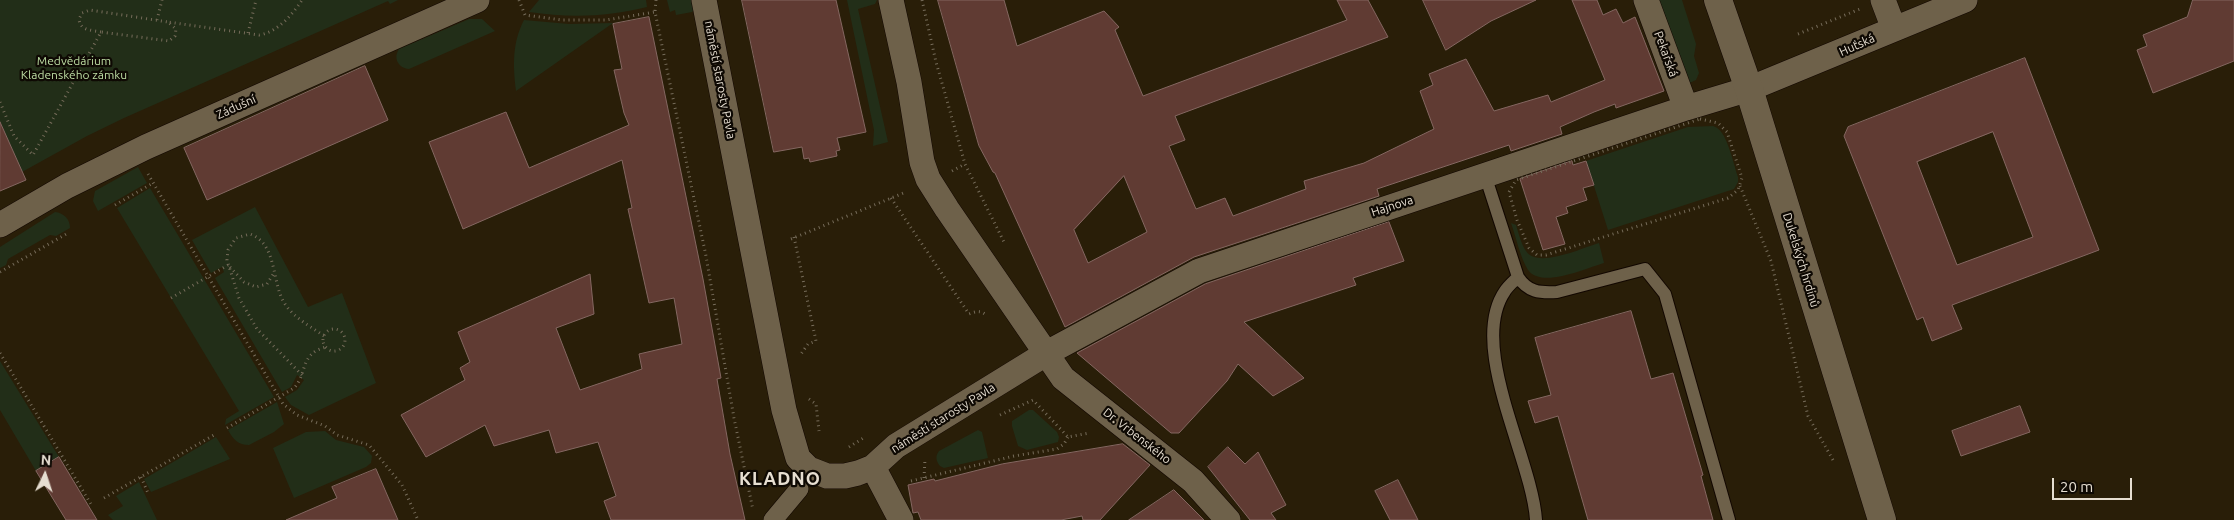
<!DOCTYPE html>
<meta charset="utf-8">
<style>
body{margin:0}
#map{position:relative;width:2234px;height:520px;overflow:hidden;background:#291e08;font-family:Ubuntu,sans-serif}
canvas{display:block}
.north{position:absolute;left:20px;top:450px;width:50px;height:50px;-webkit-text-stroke:4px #0e0903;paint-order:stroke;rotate:4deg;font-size:14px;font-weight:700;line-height:20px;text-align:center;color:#e6ded1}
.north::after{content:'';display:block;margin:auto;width:18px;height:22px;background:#e6ded1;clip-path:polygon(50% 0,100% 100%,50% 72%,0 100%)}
.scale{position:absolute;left:2052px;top:478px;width:80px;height:22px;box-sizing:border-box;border:2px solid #e6ded1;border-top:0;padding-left:6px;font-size:15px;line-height:18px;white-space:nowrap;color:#e6ded1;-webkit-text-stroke:4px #0e0903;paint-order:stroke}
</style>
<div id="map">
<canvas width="2234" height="520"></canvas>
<div class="north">N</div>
<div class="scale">20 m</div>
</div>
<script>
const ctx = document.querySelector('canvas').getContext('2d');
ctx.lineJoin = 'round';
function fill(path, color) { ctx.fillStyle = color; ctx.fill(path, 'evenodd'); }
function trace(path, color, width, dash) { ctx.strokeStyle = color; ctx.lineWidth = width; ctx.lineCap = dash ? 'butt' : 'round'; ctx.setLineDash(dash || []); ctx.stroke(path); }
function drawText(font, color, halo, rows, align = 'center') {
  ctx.font = font + ' Ubuntu,sans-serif'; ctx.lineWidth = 4.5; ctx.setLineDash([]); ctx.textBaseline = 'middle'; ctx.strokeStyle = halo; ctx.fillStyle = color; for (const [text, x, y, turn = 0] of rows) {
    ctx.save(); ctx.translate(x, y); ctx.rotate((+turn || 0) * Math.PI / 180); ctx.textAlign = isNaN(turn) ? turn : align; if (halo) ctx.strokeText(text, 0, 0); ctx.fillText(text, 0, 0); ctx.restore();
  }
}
const green = new Path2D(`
 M 0,0 L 398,0 L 390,4 L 388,1 L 124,118 L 87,136 L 22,172 L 0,122 Z
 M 539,0 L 646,0 L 647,7 C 608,17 569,18 529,12 Z
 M 667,0 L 698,0 L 697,6 L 692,12 L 676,15 L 675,10 L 670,12 Z
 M 847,0 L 877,0 L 875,4 L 858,9 L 888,142 L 873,146 L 874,130 Z
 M 1655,0 L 1682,0 L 1696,44 L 1694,56 L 1699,73 L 1696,80 L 1685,85 Z
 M 469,19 L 482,19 L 495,31 L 409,69 C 398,68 393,58 399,49 Z
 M 524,20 L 569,24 L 613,23 L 516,91 C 513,66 512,43 524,20 Z
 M 1713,126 C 1727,129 1733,163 1738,177 L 1738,182 L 1734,189 L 1608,230 L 1586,161 L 1688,127 Z
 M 138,167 L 147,183 L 98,211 L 93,201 L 95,191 Z
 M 150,188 L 274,397 L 225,425 L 226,419 L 239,411 L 117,208 Z
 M 255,207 L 308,307 L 342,293 L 376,383 L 309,415 L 291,405 L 285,397 L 297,390 L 304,380 L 297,375 L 291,387 L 282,392 L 215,278 L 224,272 L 222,267 L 211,273 L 192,240 Z
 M 55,212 C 64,213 70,219 70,228 L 56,236 L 50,235 L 8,259 L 6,265 L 0,268 L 0,247 Z
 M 1511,223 L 1516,225 C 1519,234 1521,244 1526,251 C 1537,269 1582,248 1599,243 L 1604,263 C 1586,268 1542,289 1528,270 C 1520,257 1516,237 1511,223 Z
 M 0,361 L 59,457 L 36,471 L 0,410 Z
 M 277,402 L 284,424 L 274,432 L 249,445 C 238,445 233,439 228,430 Z
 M 1029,410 L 1033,410 L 1057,432 L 1059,437 L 1058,442 L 1027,450 L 1018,446 L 1012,426 L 1012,421 Z
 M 978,430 L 982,432 L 988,458 L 944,468 L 940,466 C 936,461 935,456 939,451 Z
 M 325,431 L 336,440 L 364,447 L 372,456 L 371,463 L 366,467 L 294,498 L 273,448 L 306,432 Z
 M 216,437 L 230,459 L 151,492 L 144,479 Z
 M 139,482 L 157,520 L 113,520 L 108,515 L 123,506 L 116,496 Z`);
const building = new Path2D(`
 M 742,0 L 836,0 L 866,132 L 837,138 L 840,150 L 836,151 L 837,156 L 810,162 L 809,158 L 804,159 L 802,147 L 774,152 Z
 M 938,0 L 1004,0 L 1017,46 L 1104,11 L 1119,27 L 1115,30 L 1143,96 L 1347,20 L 1337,0 L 1368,0 L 1388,37 L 1175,116 L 1185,140 L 1169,146 L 1196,209 L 1225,198 L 1233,216 L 1306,189 L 1304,181 L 1364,163 L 1434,129 L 1420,91 L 1433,85 L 1429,74 L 1466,59 L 1494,111 L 1548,95 L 1551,102 L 1605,80 L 1572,0 L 1597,0 L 1603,15 L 1616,9 L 1623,23 L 1635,17 L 1664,91 L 1616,108 L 1615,104 L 1594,112 L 1560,127 L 1562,134 L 1511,151 L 1509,145 L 1377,189 L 1379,196 L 1194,257 L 1065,327 L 995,173 L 993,172 L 979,146 ZM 1124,176 L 1147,232 L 1088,263 L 1074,230 Z
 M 1423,0 L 1536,0 L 1491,21 L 1446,50 Z
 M 2193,0 L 2234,0 L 2234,61 L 2153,93 L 2137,50 L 2147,46 L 2143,35 L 2187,17 Z
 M 649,17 L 703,279 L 721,378 L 717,379 L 730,454 L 745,520 L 611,520 L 604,501 L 616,496 L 598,442 L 556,453 L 549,430 L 494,446 L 485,425 L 426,457 L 401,415 L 465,380 L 460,368 L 470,362 L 458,332 L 590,274 L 594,314 L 556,328 L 580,390 L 642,369 L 639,354 L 682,344 L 674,298 L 649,303 L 628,209 L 632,208 L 622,160 L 463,229 L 429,142 L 506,112 L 529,168 L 629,125 L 624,113 L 614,70 L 622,69 L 613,24 Z
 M 2025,58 L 2099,250 L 1952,305 L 1962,329 L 1932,341 L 1923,317 L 1917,320 L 1844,136 L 1848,127 ZM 1993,132 L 2033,237 L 1957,265 L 1917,162 Z
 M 365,66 L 388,120 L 207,200 L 184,148 Z
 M 0,122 L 26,180 L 0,191 Z
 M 1572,161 L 1573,165 L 1586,161 L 1594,185 L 1583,188 L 1587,200 L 1566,207 L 1568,213 L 1556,217 L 1565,244 L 1543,250 L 1520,179 Z
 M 1389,222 L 1404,261 L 1353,278 L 1356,285 L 1244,322 L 1304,378 L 1273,396 L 1238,364 L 1227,381 L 1179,433 L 1171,433 L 1077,353 L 1205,284 Z
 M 1631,311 L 1651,379 L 1673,373 L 1703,475 L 1701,476 L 1713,520 L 1588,520 L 1558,416 L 1535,423 L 1528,401 L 1551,395 L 1535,338 Z
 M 2020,406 L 2030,432 L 1961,456 L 1952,431 Z
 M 1123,444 L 1150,465 L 1100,520 L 1083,520 L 1082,516 L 1061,520 L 921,520 L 918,512 L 913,513 L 908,485 L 934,479 L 935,481 L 1002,464 Z
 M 1228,447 L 1245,464 L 1258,452 L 1286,505 L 1271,513 L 1276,520 L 1250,520 L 1208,467 Z
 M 59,457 L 97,520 L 66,520 L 36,471 Z
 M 376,469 L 398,520 L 286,520 L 337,498 L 332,487 Z
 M 1398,480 L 1418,520 L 1390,520 L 1375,491 Z
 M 1174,490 L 1204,520 L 1129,520 Z`);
const path = new Path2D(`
 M 519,0 L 525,15 L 562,20 L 606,20 L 655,12
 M 656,0 L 655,12 L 706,256 L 734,418 L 753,510
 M 922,0 L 936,62 L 965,164 L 1005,244
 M 157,20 L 162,0
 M 101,32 C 92,30 80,31 79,19 L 82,13 L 90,10 L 168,22
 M 248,33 L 256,0
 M 1798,34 L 1860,9
 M 0,102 L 14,136 L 33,155 L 101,32 L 169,41 L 175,36 L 176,29 L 168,22 L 259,35 C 278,32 292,15 302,0
 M 1700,119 L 1718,123 L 1727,132 L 1742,178 L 1738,190 L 1728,198 L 1546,255 L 1537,255 L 1529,248 L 1517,220 L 1509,192 L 1516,180 Z
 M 952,171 L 965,164
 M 148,174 L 283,404 L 297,415 L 325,426 L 337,435 L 369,445 L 402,485 L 418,520
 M 1740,186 L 1771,261 L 1808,416 L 1833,460
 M 891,198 L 969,314 C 977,311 981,310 987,316
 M 115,205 L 153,183
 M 794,237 L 816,341 L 808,344 L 801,354
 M 791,239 L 906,192
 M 230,267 L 244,282 L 256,287 L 267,284 L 274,273
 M 0,272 L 68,233
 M 171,298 L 228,265
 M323 340a11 11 0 1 1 22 0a11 11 0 1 1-22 0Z
 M 0,353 L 92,506
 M 302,375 L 257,329 L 239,298 L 227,260 L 228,250 L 236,238 L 250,234 C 278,244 271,283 285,304 C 294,318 310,326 324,336
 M 809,399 L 816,404 L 819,431
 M 1000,415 L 1033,400 L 1068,437 L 1089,433
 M 227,428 L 294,388 C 308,373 299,354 326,347
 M 849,447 L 865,437
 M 141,477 L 148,493
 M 924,478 L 925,459
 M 911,481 L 1014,456 L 1057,449 L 1064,444 L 1068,437
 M 104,498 L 214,435`);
const service = new Path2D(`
 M 1485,175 L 1518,277 C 1514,281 1508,286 1505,291 C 1467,346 1532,458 1536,520
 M 1518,277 C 1528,292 1539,293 1557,292 L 1645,269 L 1665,294 L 1729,520`);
const pedestrian = new Path2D(`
 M 773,520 L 799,489`);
const minor = new Path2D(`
 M 704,0 L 784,410 L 798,458 L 809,469 L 827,476 L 845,476 L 858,473 L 873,467 L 896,446 L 1047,353 L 1199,271 L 1686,108 L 1749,89 L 1965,0
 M 891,0 L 909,82 L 922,162 L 928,179 L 947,209 L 1063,378 L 1193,481 L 1228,520
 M 1646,0 L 1686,108
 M 1883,0 L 1894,29
 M 0,225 L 67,186 L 146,147 L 477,0
 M 873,467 L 901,520`);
const secondary = new Path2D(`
 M 1718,0 L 1749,89 L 1882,520`);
const streetNames = [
 ["Huťská",1857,45,-24],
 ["Pekařská",1666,54,70],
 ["náměstí starosty Pavla",720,80,79],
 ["Zádušní",236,107,-24],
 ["Hajnova",1392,206,-18],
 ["Dukelských hrdinů",1801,260,73],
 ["náměstí starosty Pavla",943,418,-32],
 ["Dr. Vrbenského",1137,436,38]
];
const parkNames = [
 ["Medvědárium",74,61],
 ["Kladenského zámku",74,75]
];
const districtNames = [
 ["KLADNO",780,479]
];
fill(green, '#222e18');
fill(building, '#603b33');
trace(building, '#846761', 1);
trace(service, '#120700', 14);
trace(pedestrian, '#120700', 20);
trace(minor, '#120700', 26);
trace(secondary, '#120700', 29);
trace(path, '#766c5a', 3, [1, 4]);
trace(service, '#6e614a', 12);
trace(pedestrian, '#6e614a', 19);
trace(minor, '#6e614a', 25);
trace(secondary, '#6e614a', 28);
drawText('12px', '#e6ded1', '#0e0903', streetNames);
drawText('12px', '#bedea4', '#0e0903', parkNames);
ctx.letterSpacing = '1px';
drawText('bold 18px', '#e6ded1', '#0e0903', districtNames);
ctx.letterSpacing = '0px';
</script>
